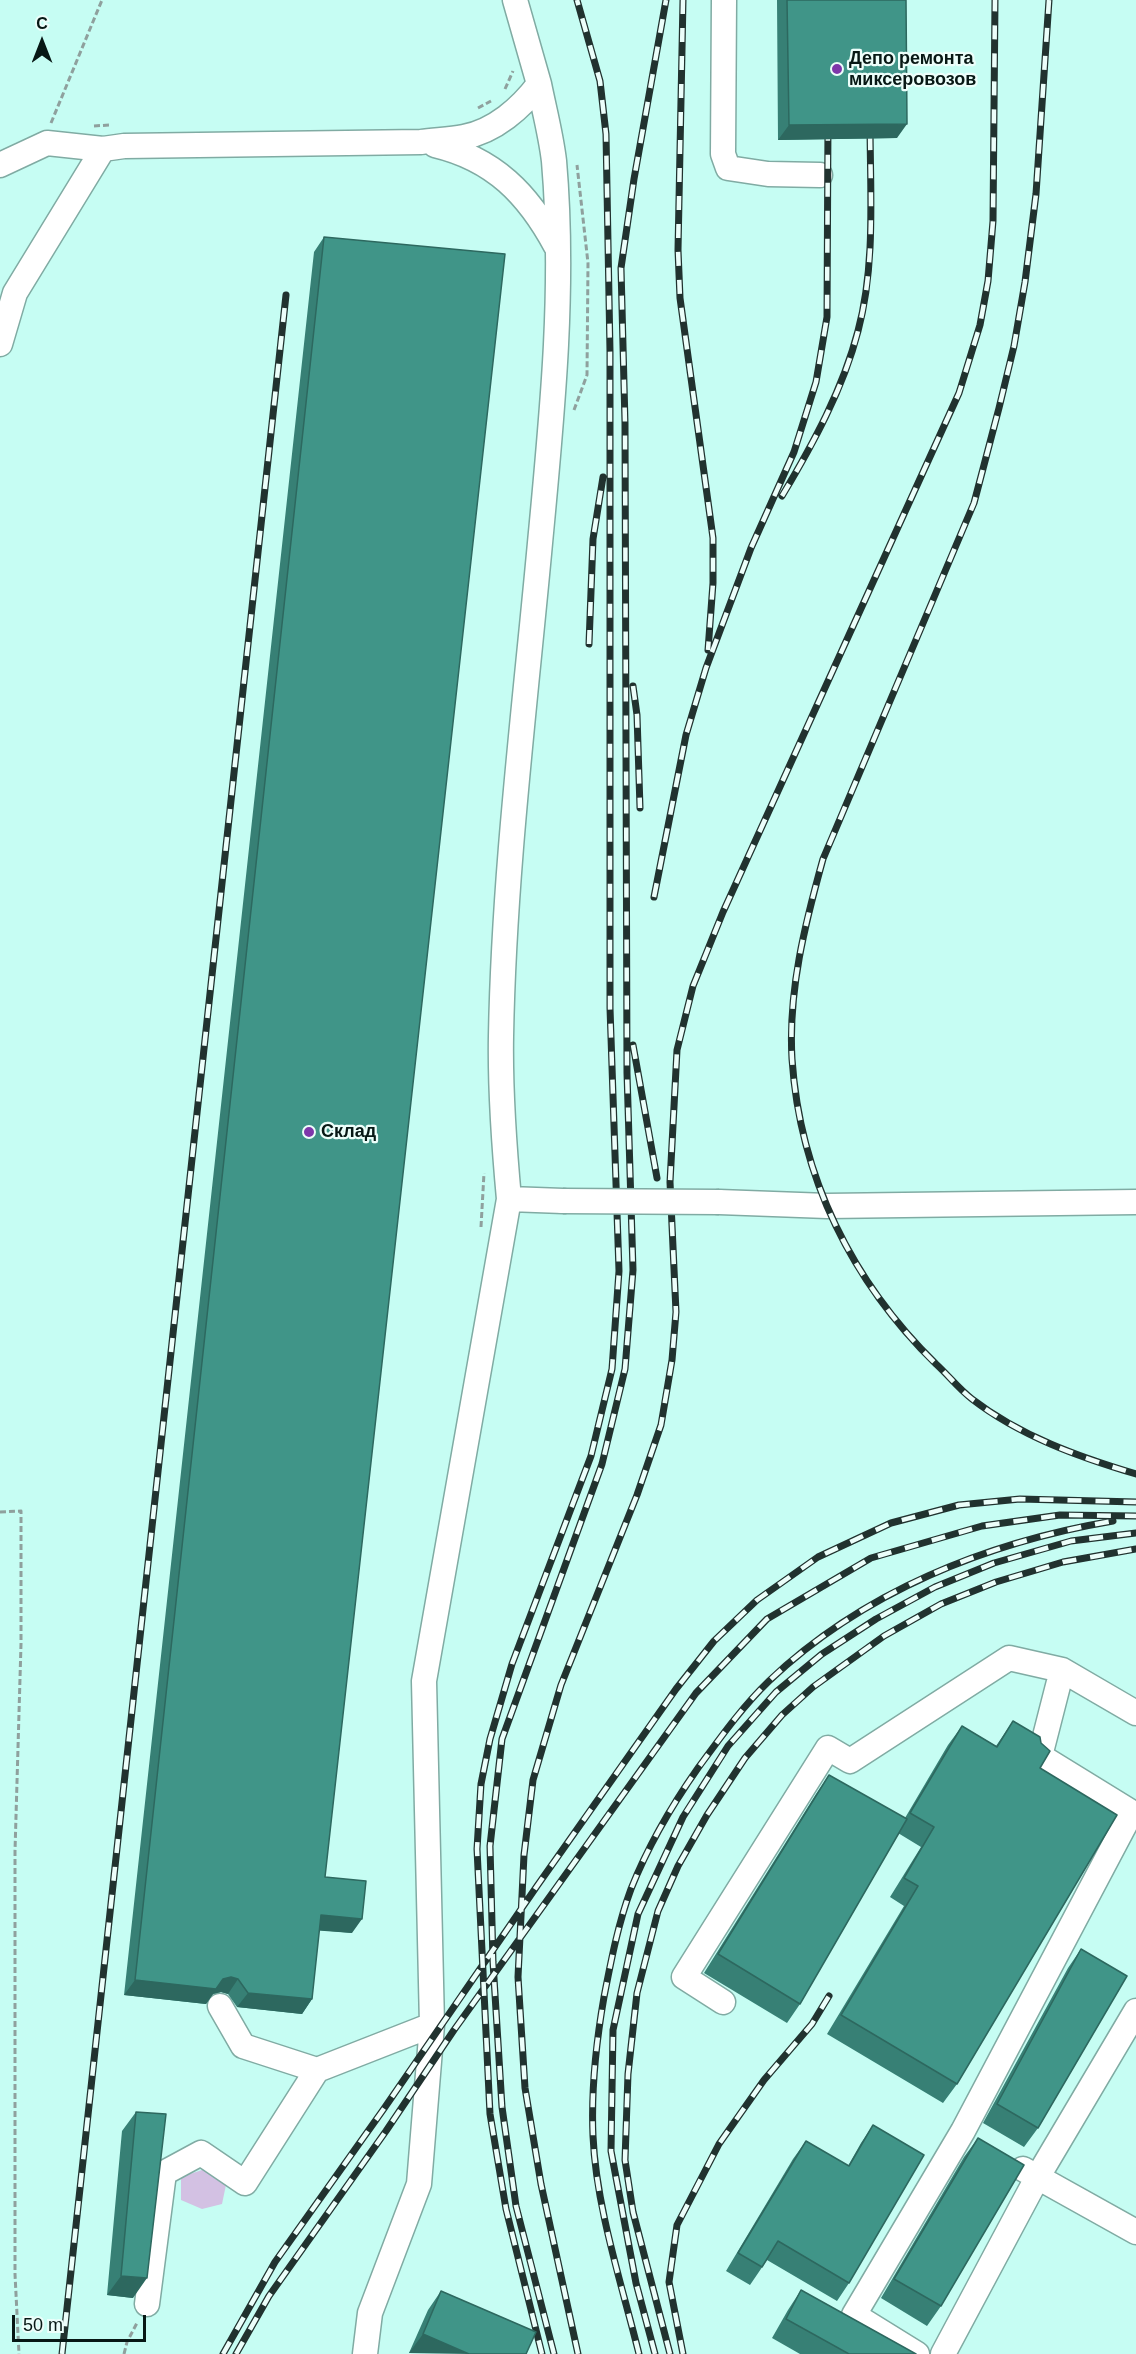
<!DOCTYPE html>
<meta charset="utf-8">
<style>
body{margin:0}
#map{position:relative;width:1136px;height:2354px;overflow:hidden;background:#ecfefa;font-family:Arial,sans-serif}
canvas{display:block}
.north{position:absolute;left:12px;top:12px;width:60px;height:60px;-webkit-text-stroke:4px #ecfefa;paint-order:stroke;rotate:0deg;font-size:16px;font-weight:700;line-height:24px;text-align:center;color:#071815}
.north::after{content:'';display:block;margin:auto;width:21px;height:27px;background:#071815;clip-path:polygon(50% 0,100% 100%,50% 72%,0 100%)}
.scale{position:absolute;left:12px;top:2315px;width:134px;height:27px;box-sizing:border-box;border:3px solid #071815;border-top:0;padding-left:8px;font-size:18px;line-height:21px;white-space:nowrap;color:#071815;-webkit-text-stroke:4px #ecfefa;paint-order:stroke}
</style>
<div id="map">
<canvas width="1136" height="2354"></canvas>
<div class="north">С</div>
<div class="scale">50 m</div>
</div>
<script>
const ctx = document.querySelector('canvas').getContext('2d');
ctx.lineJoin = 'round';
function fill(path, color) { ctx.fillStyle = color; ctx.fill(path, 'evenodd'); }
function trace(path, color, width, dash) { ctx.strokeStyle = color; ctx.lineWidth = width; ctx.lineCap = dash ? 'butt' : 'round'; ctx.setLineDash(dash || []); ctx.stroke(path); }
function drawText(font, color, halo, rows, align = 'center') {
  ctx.font = font + ' Arial,sans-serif'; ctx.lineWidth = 4.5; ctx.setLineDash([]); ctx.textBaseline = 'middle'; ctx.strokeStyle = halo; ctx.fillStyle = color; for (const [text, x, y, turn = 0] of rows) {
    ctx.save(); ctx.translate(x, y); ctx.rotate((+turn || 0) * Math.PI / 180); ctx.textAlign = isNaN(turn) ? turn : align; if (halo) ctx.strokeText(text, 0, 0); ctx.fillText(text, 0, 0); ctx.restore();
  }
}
const built = new Path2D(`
 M 0,0 L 1136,0 L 1136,2354 L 0,2354 Z`);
const green = new Path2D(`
 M 205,2169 L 227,2180 L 222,2204 L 202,2209 L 181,2200 L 181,2177 Z`);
const path = new Path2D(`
 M 505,89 L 513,71
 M 478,108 L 491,101
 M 51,123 L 102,0
 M 94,126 L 109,125
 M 574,410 L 587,375 L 588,263 L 577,165
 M 481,1227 L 484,1173
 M 0,1512 L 21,1511 L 21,1644 L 15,1851 L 15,2274 L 19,2354
 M 124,2354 L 127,2342 L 138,2321`);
const minor = new Path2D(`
 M 724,0 L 723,154 L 728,168 L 768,174 L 820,175
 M 435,145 C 494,159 528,194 556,246
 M 0,165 L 47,143 L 103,149
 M 0,344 L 15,293 L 103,149 L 124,146 L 421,142 C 435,140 450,140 464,137 C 495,131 521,108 539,84 L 515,0
 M 509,1199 L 563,1201
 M 719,1202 L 827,1206 L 1136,1202
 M 1062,1670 L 1040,1756 L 1136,1815
 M 723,2002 L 684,1977 L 828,1748 L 850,1761 L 1009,1658 L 1062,1670 L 1136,1713
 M 220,2006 L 243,2046 L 317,2070
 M 1023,2169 L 1136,2232
 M 147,2304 L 164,2173 L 201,2153 L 245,2183 L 317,2070 L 432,2025
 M 365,2354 L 370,2313 L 419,2184 L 432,2025 L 424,1681 L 509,1199 C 504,1145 500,1091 501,1036 C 504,872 525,706 540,543 C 552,416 565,288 554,161 C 551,135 544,109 539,84
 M 917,2354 L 854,2315 L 963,2131 L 1131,1813
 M 943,2354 L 1037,2178 L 1136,2011`);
const rail = new Path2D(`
 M 683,0 L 678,250 L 680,298 L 713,538 L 713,583 L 708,650
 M 1049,0 L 1036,194 L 1025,282 L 1014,346 L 999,408 L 974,503 L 823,859 C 805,924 788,991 792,1059 C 800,1177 852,1282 936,1364 C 948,1375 959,1389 972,1399 C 1020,1436 1079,1457 1136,1474
 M 782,496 C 813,444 843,389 858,331 C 876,264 870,190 870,121
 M 589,644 L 593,539 L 603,477
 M 633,686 L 637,715 L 640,808
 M 654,897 L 686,735 L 706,668 L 751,548 L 794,452 L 816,382 L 827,317 L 828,121
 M 633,1045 L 657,1178
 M 62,2354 L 286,295
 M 223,2354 L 275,2262 L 383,2110 L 537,1886 L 676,1689 L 714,1641 L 757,1600 L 818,1557 L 891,1523 L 959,1505 L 1020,1499 L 1136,1502
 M 236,2354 L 269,2296 L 386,2131 L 454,2030 L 696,1693 L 767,1619 L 871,1558 L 982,1526 L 1060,1515 L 1136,1516
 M 542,2354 L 506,2209 L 490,2114 L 477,1849 L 481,1784 L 490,1739 L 512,1664 L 591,1456 L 612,1369 L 619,1271 L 610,1008 L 610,352 L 606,134 L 600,81 L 577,0
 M 554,2354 L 516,2206 L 502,2107 L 493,1962 L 490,1846 L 502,1739 L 602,1464 L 625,1369 L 633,1270 L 627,1073 L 625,423 L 621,268 L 634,179 L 666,0
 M 578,2354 L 541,2184 L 525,2088 L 518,1977 L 524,1855 L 533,1780 L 561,1685 L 637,1495 L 661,1425 L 672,1360 L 676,1312 L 670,1182 L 677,1050 L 693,986 L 723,912 L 959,393 L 980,325 L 988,281 L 993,221 L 995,0
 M 639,2354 C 622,2285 596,2207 593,2136 C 591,2090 596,2043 604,1997 C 611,1961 618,1924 631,1889 C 648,1846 672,1805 698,1768 C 720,1738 742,1707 769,1681 C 862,1592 988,1542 1113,1521
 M 655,2354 L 636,2283 L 611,2151 L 613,2030 L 638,1914 L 683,1817 L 728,1746 L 776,1692 L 822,1654 L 876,1619 L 935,1587 L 994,1563 L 1071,1541 L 1136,1533
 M 670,2354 L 633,2212 L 625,2160 L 628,2074 L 637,1993 L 658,1911 L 678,1866 L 707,1815 L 745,1758 L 782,1715 L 813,1687 L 884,1636 L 941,1604 L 996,1582 L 1063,1562 L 1136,1549
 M 683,2354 L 669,2282 L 677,2225 L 719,2144 L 764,2080 L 812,2024 L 829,1996`);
const minorBridge = new Path2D(`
 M 563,1201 L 719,1202`);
const wall = new Path2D(`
 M 777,0 L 906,0 L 897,138 L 778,140 Z
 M 324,237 L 325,1877 L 352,1933 L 319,1930 L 312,1999 L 302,2014 L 237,2007 L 228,1994 L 221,1992 L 213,1994 L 206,2004 L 124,1995 L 314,252 Z
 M 1013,1721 L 1040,1768 L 957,2084 L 943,2103 L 827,2034 L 904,1906 L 890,1897 L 921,1847 L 898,1833 L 800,2004 L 787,2023 L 704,1973 L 816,1794 L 829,1775 L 905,1818 L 948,1745 L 962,1726 L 996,1746 Z
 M 1081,1949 L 1038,2128 L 1024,2147 L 983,2123 L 1068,1968 Z
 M 136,2112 L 133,2298 L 107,2295 L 122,2131 Z
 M 873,2125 L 849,2283 L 837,2301 L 767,2260 L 750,2285 L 726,2271 L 793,2159 L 806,2141 L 848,2166 L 861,2143 Z
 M 978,2138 L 941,2306 L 927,2326 L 881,2298 L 964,2157 Z
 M 801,2290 L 916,2354 L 800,2354 L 772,2338 L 788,2310 Z
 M 441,2291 L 536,2332 L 409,2353 L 428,2310 Z`);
const shadedWall = new Path2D(`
 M 907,124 L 897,138 L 778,140 L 789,125 Z
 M 321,1915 L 362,1919 L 352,1933 L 311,1930 Z
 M 231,1977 L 238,1979 L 228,1994 L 221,1992 L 213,1994 L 206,2004 L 124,1995 L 135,1980 L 223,1979 Z
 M 248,1993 L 312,1999 L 302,2014 L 237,2007 Z
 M 121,2276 L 147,2278 L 133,2298 L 107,2295 Z
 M 423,2334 L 469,2354 L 409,2353 Z`);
const building = new Path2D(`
 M 787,0 L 906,0 L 907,124 L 789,125 Z
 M 324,237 L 505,254 L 325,1877 L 366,1881 L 362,1919 L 321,1915 L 312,1999 L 248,1993 L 238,1979 L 231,1977 L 223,1979 L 216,1989 L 135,1980 Z
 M 1013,1721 L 1040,1737 L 1041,1743 L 1050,1751 L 1040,1768 L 1117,1815 L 957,2084 L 841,2015 L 918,1886 L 904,1878 L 934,1827 L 910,1813 L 962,1726 L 997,1747 Z
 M 829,1775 L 907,1819 L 800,2004 L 718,1954 Z
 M 1081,1949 L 1127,1976 L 1038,2128 L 997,2104 Z
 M 136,2112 L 166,2114 L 147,2278 L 121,2276 Z
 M 873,2125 L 924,2155 L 849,2283 L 778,2241 L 762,2267 L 738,2253 L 806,2141 L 849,2166 Z
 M 978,2138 L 1024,2165 L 941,2306 L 894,2279 Z
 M 801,2290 L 916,2354 L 849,2354 L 786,2319 Z
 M 441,2291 L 536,2332 L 526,2354 L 469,2354 L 423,2334 Z`);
const markers = [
 [837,69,6,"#7e37aa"],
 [309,1132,6,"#7e37aa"]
];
const poiNames = [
 ["Депо ремонта",849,59],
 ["миксеровозов",849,80],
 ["Склад",321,1132]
];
fill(built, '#c6fdf3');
fill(green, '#d3c1e3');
trace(minor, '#80aba3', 27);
trace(path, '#8fa09d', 3, [6, 3]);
trace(minor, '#fff', 24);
trace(rail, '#21322f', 7);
trace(rail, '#ecfefa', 4.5, [14]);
trace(minorBridge, '#80aba3', 27, []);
trace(minorBridge, '#fff', 24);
fill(wall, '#378075');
fill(shadedWall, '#2d685f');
fill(building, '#409588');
trace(building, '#2d685f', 1.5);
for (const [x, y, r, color] of markers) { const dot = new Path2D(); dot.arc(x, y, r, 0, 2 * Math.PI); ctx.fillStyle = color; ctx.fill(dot); trace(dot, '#ecfefa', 2); }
drawText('bold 18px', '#071815', '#ecfefa', poiNames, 'left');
</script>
